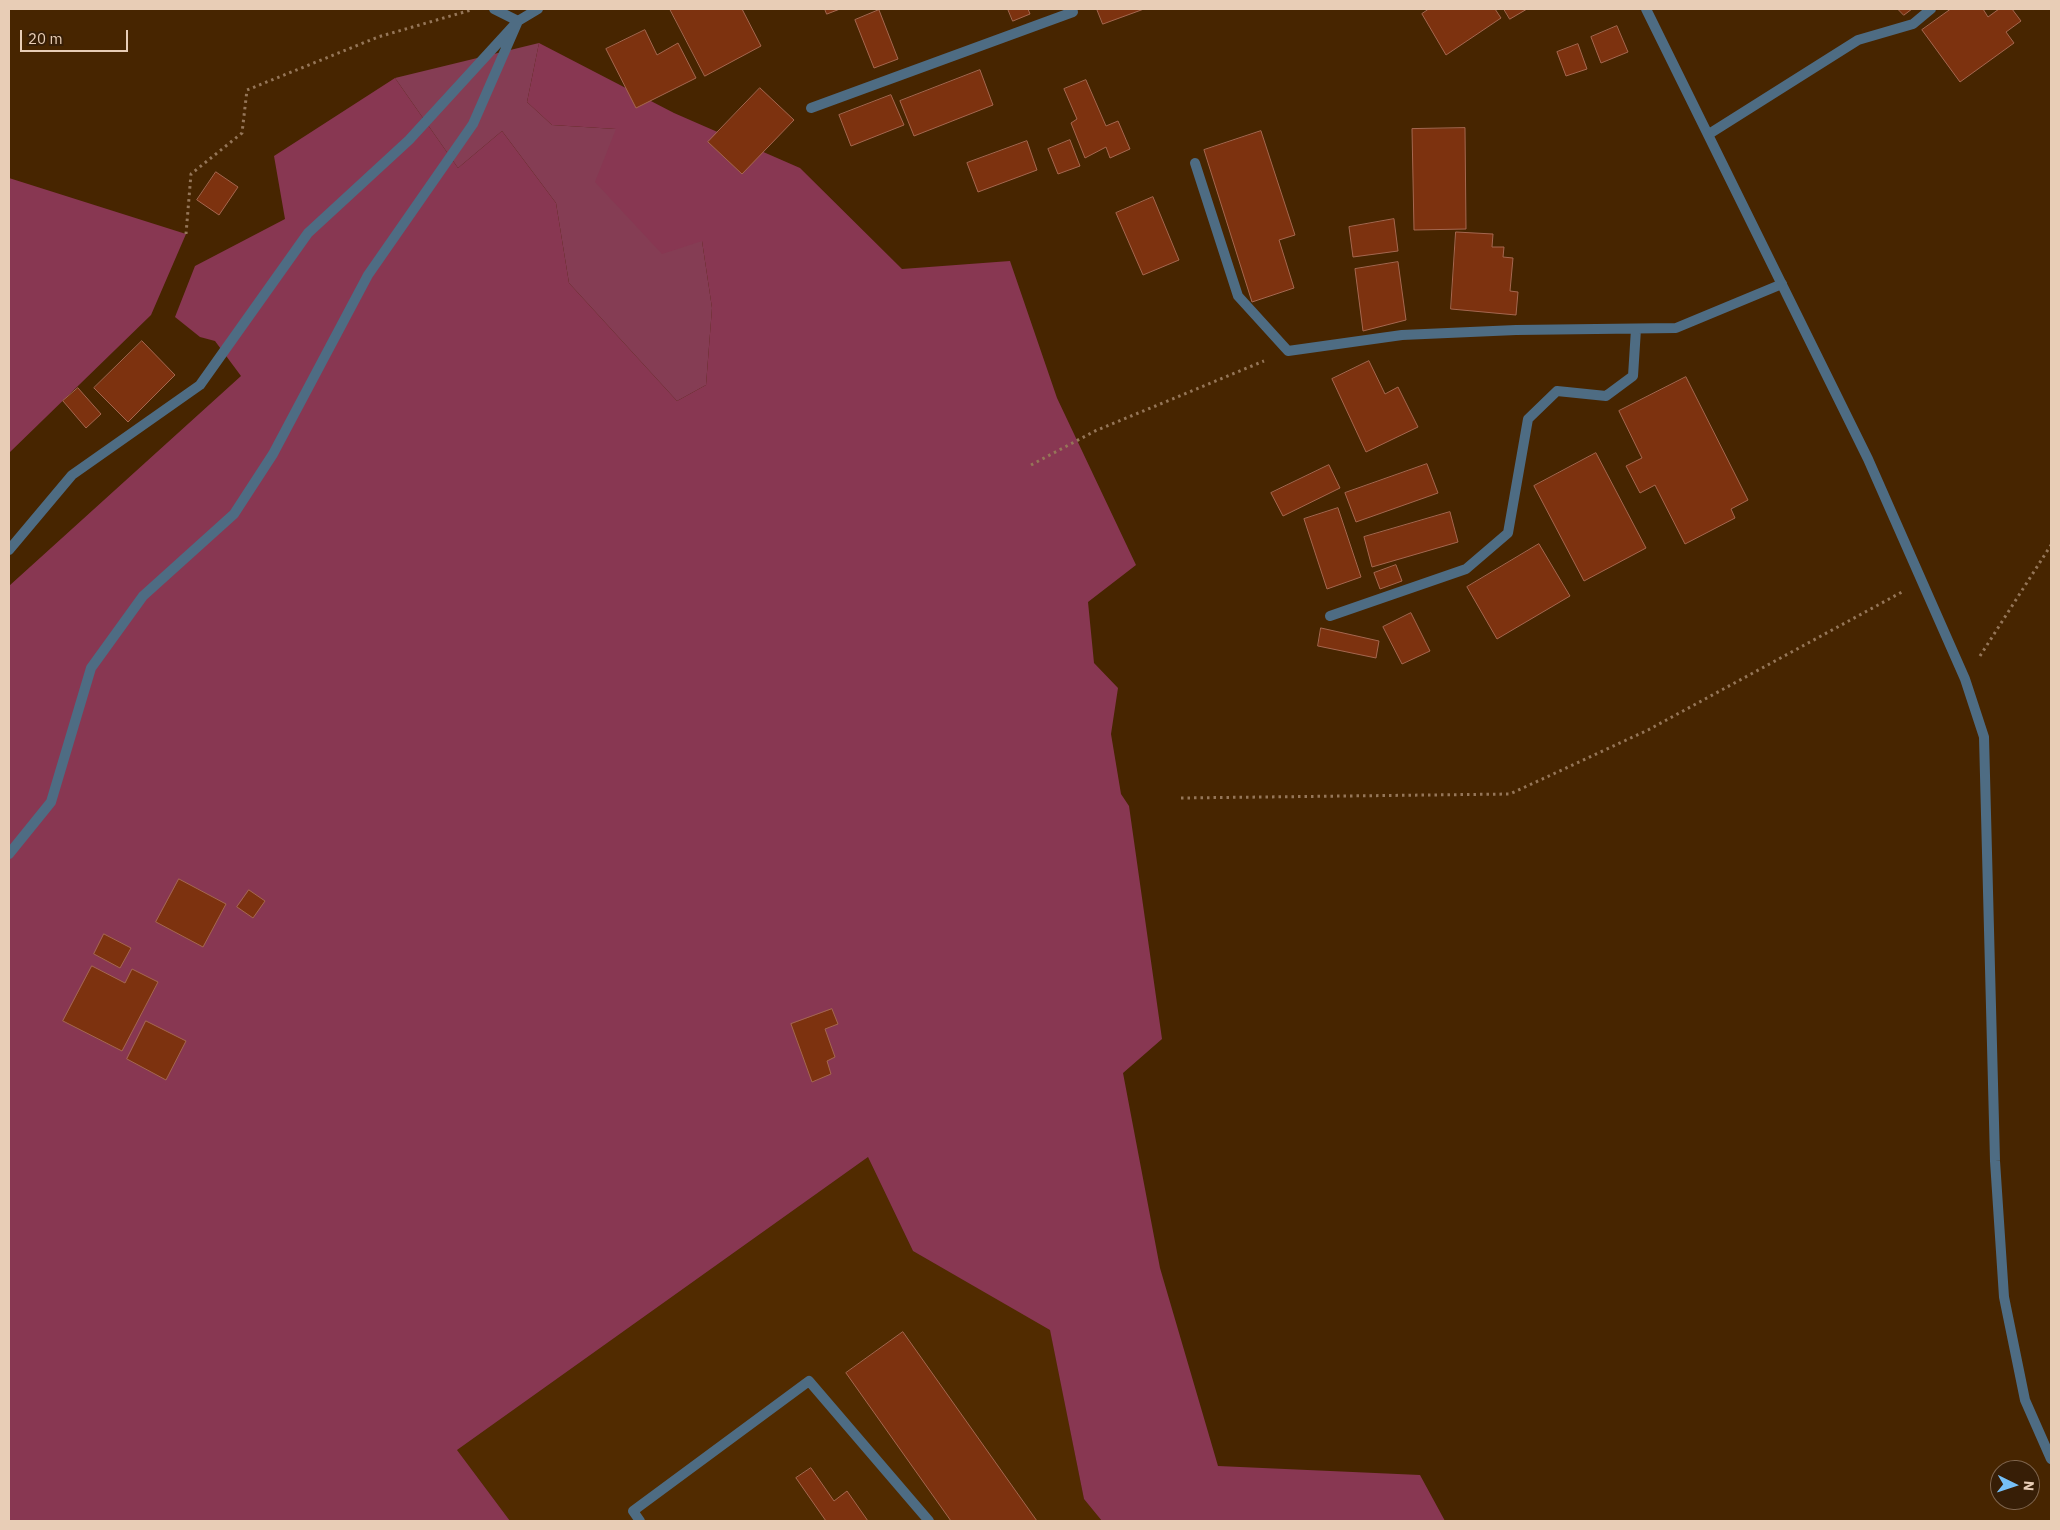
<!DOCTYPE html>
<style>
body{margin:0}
#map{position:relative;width:2060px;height:1530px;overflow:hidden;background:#472500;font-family:"IBM Plex Sans",sans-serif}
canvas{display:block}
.frame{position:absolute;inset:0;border:10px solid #e8cdb6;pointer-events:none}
.north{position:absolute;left:1990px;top:1460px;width:50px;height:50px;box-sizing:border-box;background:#371e06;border:1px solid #7e644c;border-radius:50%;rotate:94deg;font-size:14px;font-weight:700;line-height:20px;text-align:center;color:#e8cdb6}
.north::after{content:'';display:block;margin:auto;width:18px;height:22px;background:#76c0f7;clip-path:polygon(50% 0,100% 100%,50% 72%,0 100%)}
.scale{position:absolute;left:20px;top:30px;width:108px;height:22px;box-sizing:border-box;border:2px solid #e8cdb6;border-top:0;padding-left:6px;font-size:15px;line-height:18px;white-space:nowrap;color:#e8cdb6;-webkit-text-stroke:4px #371e06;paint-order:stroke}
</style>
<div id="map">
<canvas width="2060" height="1530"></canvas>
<div class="frame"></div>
<div class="north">N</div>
<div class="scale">20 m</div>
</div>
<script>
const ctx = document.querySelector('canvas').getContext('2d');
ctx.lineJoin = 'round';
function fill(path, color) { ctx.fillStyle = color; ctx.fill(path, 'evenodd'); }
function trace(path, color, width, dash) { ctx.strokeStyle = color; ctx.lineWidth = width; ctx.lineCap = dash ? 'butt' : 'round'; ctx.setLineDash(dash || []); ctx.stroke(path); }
const built = new Path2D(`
 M 868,1157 L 913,1251 L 1050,1329 L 1084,1499 L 1102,1521 L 510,1521 L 457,1450 Z`);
const green = new Path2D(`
 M 539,43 L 527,102 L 552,125 L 616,129 L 702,241 L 712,308 L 706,385 L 677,401 L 569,283 L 556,203 L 502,131 L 458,168 L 395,78 Z`);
const forest = new Path2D(`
 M 539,43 L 674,113 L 800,168 L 902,269 L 1010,261 L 1057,398 L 1136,565 L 1088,602 L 1094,663 L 1118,688 L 1111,734 L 1121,794 L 1129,806 L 1162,1039 L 1123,1073 L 1160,1268 L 1218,1466 L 1420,1475 L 1445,1521 L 1102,1521 L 1084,1499 L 1050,1330 L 913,1251 L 868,1157 L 457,1450 L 510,1521 L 9,1521 L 9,586 L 241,376 L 215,341 L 200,337 L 175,317 L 195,266 L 285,219 L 274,156 L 395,78 L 458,168 L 502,131 L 556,203 L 569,283 L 677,401 L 706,385 L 712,308 L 702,241 L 662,254 L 595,182 L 616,129 L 552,125 L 527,102 Z
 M 9,178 L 186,234 L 151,315 L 9,453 Z`);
const building = new Path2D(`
 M 670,9 L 742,9 L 761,46 L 705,76 Z
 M 825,9 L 840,9 L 827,14 Z
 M 1008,9 L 1028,9 L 1030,14 L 1013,21 Z
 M 1097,9 L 1144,9 L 1103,24 Z
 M 1429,9 L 1495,9 L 1501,18 L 1446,55 L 1422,14 Z
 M 1504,9 L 1527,9 L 1510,19 Z
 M 1898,9 L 1912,9 L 1904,15 Z
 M 1951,9 L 1983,9 L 1988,17 L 1999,9 L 2012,9 L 2021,21 L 2006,32 L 2014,43 L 1960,82 L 1922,30 Z
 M 879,10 L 898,59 L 874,68 L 855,20 Z
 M 1617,26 L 1628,52 L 1601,63 L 1591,37 Z
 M 645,30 L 657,55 L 678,43 L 696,78 L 636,108 L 606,49 Z
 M 1578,44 L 1587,69 L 1566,76 L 1557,52 Z
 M 980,70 L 993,105 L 914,136 L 900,101 Z
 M 1086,80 L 1106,126 L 1118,121 L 1130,149 L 1110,158 L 1106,147 L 1085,158 L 1071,123 L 1077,119 L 1064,89 Z
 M 760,88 L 794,120 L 742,174 L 708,142 Z
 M 891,95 L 904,125 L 851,146 L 839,115 Z
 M 1465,128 L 1466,229 L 1414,230 L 1412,129 Z
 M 1261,131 L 1295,235 L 1279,240 L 1294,288 L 1252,302 L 1204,150 Z
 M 1070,140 L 1080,166 L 1058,174 L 1048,149 Z
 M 1027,141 L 1037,170 L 978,192 L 967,163 Z
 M 216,172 L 238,187 L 219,215 L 197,200 Z
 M 1153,197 L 1179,260 L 1143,275 L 1116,213 Z
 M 1394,219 L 1398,251 L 1353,257 L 1349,227 Z
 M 1456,232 L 1493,234 L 1492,247 L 1504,247 L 1503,257 L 1513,258 L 1510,291 L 1518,292 L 1516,315 L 1451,309 Z
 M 1398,262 L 1406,320 L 1363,331 L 1355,269 Z
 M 142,341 L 175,375 L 128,422 L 94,388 Z
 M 1369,361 L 1385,394 L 1398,387 L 1418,427 L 1366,452 L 1332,379 Z
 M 1686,377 L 1748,500 L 1731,509 L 1735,518 L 1685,544 L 1655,485 L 1640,493 L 1626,466 L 1642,458 L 1619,411 Z
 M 78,388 L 101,414 L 86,428 L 63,401 Z
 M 1596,453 L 1646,548 L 1584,581 L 1534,486 Z
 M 1427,464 L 1438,493 L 1356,522 L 1345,493 Z
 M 1329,465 L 1340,488 L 1283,516 L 1271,493 Z
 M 1338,508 L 1361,577 L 1327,589 L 1304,519 Z
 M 1450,512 L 1458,542 L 1372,567 L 1364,537 Z
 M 1539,544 L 1570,596 L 1497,639 L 1467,587 Z
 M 1396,565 L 1402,581 L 1380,589 L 1374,573 Z
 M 1411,613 L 1430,651 L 1402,664 L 1383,627 Z
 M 1321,628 L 1379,641 L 1376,658 L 1318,646 Z
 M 179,879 L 226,904 L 203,947 L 156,922 Z
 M 249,890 L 265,901 L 253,918 L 237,907 Z
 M 104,934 L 131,948 L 120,968 L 94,954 Z
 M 92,966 L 125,983 L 132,969 L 158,982 L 122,1051 L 63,1021 Z
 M 832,1009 L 838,1024 L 825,1029 L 835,1057 L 827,1061 L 831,1074 L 812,1082 L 791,1024 Z
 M 146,1021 L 186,1041 L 166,1080 L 127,1059 Z
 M 903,1332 L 1037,1521 L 951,1521 L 846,1373 Z
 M 811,1468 L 834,1501 L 847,1491 L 868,1521 L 826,1521 L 796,1478 Z`);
const path = new Path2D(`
 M 186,234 L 191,174 L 242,133 L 247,90 L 378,37 L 471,10
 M 1031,465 L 1095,431 L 1264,361
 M 1980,656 L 2051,545
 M 1181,798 L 1510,794 L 1648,730 L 1902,592`);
const service = new Path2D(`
 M 640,1521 L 633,1511 L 809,1381 L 929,1521`);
const minor = new Path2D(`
 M 811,108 L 1073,12 L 1071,9
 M 1709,134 L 1858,40 L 1913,24 L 1931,9
 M 1195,163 L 1238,296 L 1288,351 L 1402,335 L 1516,330 L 1676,328 L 1782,284
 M 9,550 L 72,475 L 200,385 L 308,233 L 409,140 L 518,21 L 538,9
 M 1330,616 L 1466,569 L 1508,533 L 1528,419 L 1557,391 L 1606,396 L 1633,376 L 1636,329
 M 9,854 L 51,802 L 91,668 L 143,596 L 234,514 L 273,454 L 368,275 L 473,124 L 518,21 L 494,9`);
const tertiary = new Path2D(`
 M 1646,9 L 1868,459 L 1965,679 L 1984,737 L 1995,1161 L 2004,1297 L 2025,1400 L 2051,1459`);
fill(built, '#512b00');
fill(green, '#853d54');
fill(forest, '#883752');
fill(building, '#7d320f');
trace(building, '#a5674f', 1);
trace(path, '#957658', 3, [2.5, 4]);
trace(service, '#4e6c83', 10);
trace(minor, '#4e6c83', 10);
trace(tertiary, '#4e6c83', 10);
</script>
